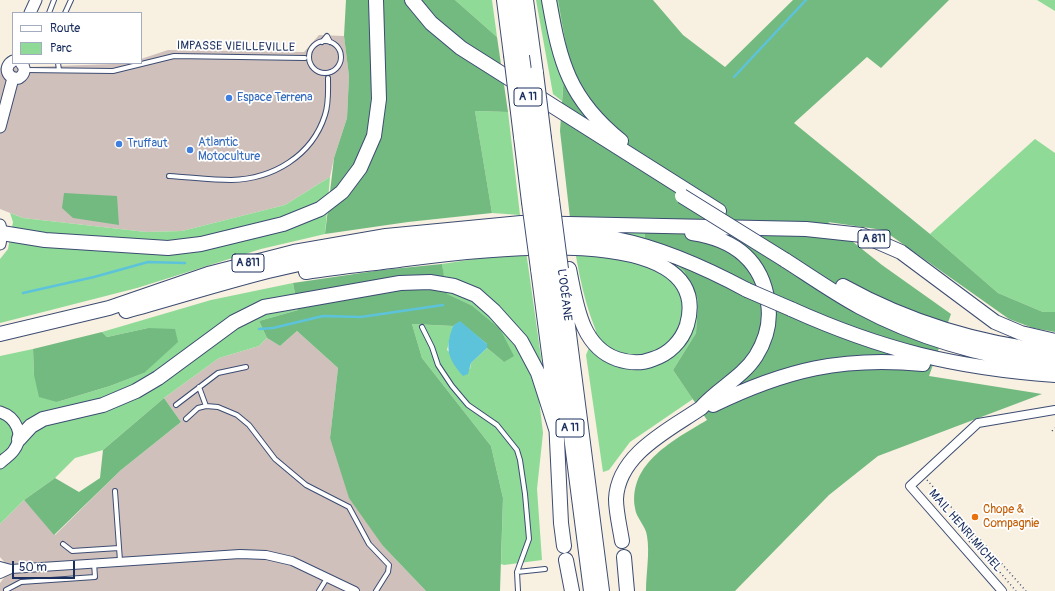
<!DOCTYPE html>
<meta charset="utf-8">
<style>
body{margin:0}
#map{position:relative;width:1055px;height:591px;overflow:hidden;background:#f8f0e1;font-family:Pangolin,sans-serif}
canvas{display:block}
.legend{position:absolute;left:12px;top:12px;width:130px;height:52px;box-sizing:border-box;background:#fff;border:1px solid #a4acbf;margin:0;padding:5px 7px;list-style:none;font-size:12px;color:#1b2f5e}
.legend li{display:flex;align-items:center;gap:8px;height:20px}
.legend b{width:20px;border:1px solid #a4acbf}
.scale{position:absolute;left:12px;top:561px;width:63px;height:18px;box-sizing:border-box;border:2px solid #1b2f5e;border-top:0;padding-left:5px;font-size:12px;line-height:14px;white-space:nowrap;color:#1b2f5e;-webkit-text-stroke:3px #fff;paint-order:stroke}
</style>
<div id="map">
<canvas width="1055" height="591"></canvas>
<ul class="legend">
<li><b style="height:5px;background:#fff"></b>Route</li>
<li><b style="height:11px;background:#8fda97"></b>Parc</li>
</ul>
<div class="scale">50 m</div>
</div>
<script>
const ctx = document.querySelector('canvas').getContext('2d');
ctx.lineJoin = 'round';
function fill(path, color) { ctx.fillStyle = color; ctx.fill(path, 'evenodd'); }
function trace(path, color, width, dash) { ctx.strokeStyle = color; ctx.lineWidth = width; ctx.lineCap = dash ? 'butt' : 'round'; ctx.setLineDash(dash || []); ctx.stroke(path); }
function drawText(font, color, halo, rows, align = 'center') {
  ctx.font = font + ' Pangolin,sans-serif'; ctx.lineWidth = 3.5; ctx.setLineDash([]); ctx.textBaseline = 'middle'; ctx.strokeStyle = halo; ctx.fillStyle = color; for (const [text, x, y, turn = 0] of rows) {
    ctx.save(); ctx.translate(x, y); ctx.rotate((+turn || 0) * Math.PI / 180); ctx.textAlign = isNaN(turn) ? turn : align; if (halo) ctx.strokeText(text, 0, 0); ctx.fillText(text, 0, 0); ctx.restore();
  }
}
const industrial = new Path2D(`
 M 319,35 L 344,36 L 349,76 L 347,118 L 334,158 L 330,177 L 285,205 L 182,231 L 146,232 L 23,218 L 0,209 L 0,68 L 141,63 L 141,59 L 168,50 L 304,52 Z
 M 297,331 L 338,368 L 330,438 L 383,546 L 426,591 L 0,591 L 0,583 L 8,573 L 7,565 L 0,557 L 0,524 L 24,500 L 55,535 L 121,470 L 181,422 L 164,398 L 219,358 L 259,346 L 267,338 L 280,346 Z`);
const green = new Path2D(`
 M 455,0 L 492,0 L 497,37 Z
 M 536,0 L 558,0 L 566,46 L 562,101 L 553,94 Z
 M 1037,0 L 1055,0 L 1055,11 Z
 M 475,111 L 508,112 L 520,215 L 492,213 Z
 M 1035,139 L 1055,153 L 1055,312 L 1043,312 L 998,293 L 930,234 Z
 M 330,177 L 325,234 L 261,249 L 137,288 L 0,323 L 0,259 L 8,249 L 13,222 L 10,213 L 23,218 L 146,232 L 182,231 L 285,205 Z
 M 570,218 L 643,218 L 645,238 L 684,271 L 698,300 L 696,333 L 673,370 L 693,399 L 630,442 L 609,470 L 603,472 L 586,355 L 596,331 C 581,294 576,257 570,218 Z
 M 526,251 L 542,364 L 532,378 L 539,399 L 543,433 L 537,489 L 542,560 L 504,565 L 501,564 L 503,498 L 491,446 L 422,358 L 412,324 L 453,326 L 447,350 L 470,369 L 471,363 L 487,348 L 504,362 L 471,305 L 446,294 L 442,264 Z
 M 293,283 L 298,310 L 259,321 L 267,338 L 259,346 L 219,358 L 164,398 L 103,450 L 75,458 L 55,478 L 24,500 L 0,524 L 0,356 L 33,349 L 34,375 L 57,402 L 110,386 L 144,373 L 148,328 L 107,337 L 102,332 L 211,300 Z`);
const forest = new Path2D(`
 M 346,0 L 455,0 L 497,37 L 508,112 L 475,111 L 492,213 L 408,222 L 325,234 L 334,158 L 347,118 L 349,76 L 344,36 Z
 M 558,0 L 653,0 L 683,35 L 725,67 L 793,0 L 949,0 L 881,68 L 867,57 L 794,123 L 930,234 L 998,293 L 1043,312 L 1055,312 L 1055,332 L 1033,328 L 1009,319 L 883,230 L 828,222 L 882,265 L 951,314 L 929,376 L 1042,394 L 878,456 L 829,495 L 735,591 L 646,591 C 646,573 650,553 647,536 C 646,526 636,518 635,508 C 628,463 674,440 707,420 L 673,370 L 696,333 L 698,300 L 684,271 L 645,238 L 643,218 L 570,218 L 560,131 L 566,46 Z
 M 64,193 L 117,196 L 119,225 L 73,218 L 62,208 Z
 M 442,264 L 447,294 L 471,305 L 500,329 L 514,356 L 504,362 L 487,348 L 487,344 L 460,322 L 453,326 L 412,324 L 422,358 L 491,446 L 503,498 L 500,591 L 426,591 L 383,546 L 349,498 L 330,438 L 338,368 L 297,331 L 280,346 L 267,338 L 259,321 L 298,310 L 293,283 L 382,270 Z
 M 148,328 L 175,329 L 178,342 L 144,373 L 110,386 L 57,402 L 39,397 L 34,375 L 33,349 L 102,332 L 107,337 Z
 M 164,398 L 181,422 L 121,470 L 54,535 L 24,500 L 55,478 L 79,492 L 100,478 L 103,450 Z`);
const water = new Path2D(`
 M 460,321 L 487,344 L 487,348 L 471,363 L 468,374 L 463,376 C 447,358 445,348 453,326 Z`);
const stream = new Path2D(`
 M 734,77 L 806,0
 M 23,293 L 94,277 L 148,262 L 185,263
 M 259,329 L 273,328 L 323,316 L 361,317 L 443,305`);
const path = new Path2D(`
 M 1052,431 L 1055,428
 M 927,480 L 1026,591
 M 935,501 L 941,496
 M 958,515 L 954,519 L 1016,591
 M 969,542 L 977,536`);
const service = new Path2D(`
 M 49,13 L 54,0
 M 65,13 L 71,0
 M309 57a16 16 0 1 1 32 0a16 16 0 1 1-32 0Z
 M 322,42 L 327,36 L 330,42
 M 58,63 L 59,70
 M 25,70 L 113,71 L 174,56 L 305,58
 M 169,176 C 189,177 210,180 231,180 C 273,179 312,156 325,115 C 329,103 328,90 328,78
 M 422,327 L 432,347 L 438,365 L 452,386 L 468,405 L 497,425 L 517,450 L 520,460 L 525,494 L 529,539 L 517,572
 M 199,387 L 206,406
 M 176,405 L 218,373 L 246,367
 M 186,419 L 198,408 L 206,406 L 218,407 L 237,415 L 249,425 L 275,459 L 306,485 L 349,507 L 369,544 L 389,565 L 388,572 L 376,591
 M 115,491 L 120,561
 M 63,544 L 72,551 L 119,548
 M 6,590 L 21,582 L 95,577 L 94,563
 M 319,591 L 327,578
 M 518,591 L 517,572 L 545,569`);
const minor = new Path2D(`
 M 0,566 L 11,569 L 240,554 L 266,555 L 292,561 L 355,591
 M 0,574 L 11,569
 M 1002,591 L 910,486 L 978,423 L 1055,410`);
const secondary = new Path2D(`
 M 30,13 L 36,0
 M 13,61 C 2,67 8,80 19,78 C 25,74 26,68 21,63
 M 0,127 L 13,78
 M 0,225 L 2,233 L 0,244
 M 0,412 C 16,417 25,435 14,450 C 11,455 5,458 0,463`);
const motorway = new Path2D(`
 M 412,0 L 431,23 L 461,48 L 719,211
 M 504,0 L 511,55
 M 515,0 L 522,56
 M 526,0 L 536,73
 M 549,0 C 560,63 569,99 621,141
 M 521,137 L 529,202
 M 533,138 L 541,203
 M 544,138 L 552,200
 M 2,233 L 45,240 L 168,248 L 201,244 L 283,224 L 320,209 L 342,192 L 360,168 L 374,136 L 379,99 L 376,0
 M 785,260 C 810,276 834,293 860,307 C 921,340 987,357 1055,366
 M 549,265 L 591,591
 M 538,269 L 555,399 L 561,523 L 564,546
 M 306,272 C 337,267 368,264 399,260 C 452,253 719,213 687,325 C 682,341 669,354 653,359 C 641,364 629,363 617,359 C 580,346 576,302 569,269
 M 561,272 L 602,591
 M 843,286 C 908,322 981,344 1055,352
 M 791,309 C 882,350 956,368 1055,375
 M 126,311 C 173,298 221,283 268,271 C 351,251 438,239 523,237 C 553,236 586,233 616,239 C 662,248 706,268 747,290
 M 0,334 L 109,308 L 208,274 L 294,252 L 386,236 L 521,223 L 806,229 L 862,235 L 901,252 L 995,322 L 1021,333 L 1055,341
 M 713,405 C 785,370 843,356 923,364
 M 19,439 L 31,426 L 43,419 L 103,405 L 136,391 L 158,378 L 234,322 L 264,307 L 400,283 L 430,282 L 454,286 L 476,295 L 494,311 L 521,341 L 538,373 L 557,432
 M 622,541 C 620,528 616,512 616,499 C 618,454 669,430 701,408 C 717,389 742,378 756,356 C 766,340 771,322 768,303 C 762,260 734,239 692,233
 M 624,557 L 627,591
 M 566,560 L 572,591`);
const motorwayBridge = new Path2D(`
 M 511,55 L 521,137
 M 522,56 L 533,138
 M 536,73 L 544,138
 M 682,196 L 785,260
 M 552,200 L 561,269
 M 529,202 L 538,269
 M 541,203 L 549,265
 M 747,290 L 791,309`);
const markers = [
 [229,98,4,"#3f7fe0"],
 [119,144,4,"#3f7fe0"],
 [190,150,4,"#3f7fe0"],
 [975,517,4,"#e8710a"]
];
const shields = [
 [528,97,28],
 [874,239,32],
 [248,263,32],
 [570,428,28]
];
const shieldNames = [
 ["A 11",528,97],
 ["A 811",874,239],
 ["A 811",248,263],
 ["A 11",570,428]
];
const streetNames = [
 ["IMPASSE VIEILLEVILLE",236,47,1],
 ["L’OCÉANE",564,295,83],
 ["MAIL HENRI MICHEL",965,531,49]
];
const shopNames = [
 ["Espace Terrena",237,98],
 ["Atlantic",198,143],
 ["Motoculture",198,157],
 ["Truffaut",127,144]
];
const foodNames = [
 ["Chope &",983,510],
 ["Compagnie",983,524]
];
fill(industrial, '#cfc0bb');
fill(green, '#8fda97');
fill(forest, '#73ba80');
fill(water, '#5dc3da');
trace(stream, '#5dc3da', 2.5);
trace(service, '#3c4c72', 6);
trace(minor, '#3c4c72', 10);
trace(secondary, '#3c4c72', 13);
trace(motorway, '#3c4c72', 16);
trace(path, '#3c4c72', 1.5, [1, 3]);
trace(service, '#fff', 4);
trace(minor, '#fff', 8);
trace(secondary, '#fff', 11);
trace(motorway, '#fff', 14);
trace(motorwayBridge, '#3c4c72', 16, []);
trace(motorwayBridge, '#fff', 14);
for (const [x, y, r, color] of markers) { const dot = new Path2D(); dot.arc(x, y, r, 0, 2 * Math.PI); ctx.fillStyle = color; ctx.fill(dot); trace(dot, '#fff', 1.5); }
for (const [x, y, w] of shields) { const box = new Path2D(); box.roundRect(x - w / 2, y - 9, w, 18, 3); ctx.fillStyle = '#fff'; ctx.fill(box); trace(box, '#1b2f5e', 1); }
drawText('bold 11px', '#1b2f5e', null, shieldNames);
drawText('12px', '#1b2f5e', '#fff', streetNames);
drawText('12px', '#366cbe', '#fff', shopNames, 'left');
drawText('12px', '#c56008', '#fff', foodNames, 'left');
</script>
